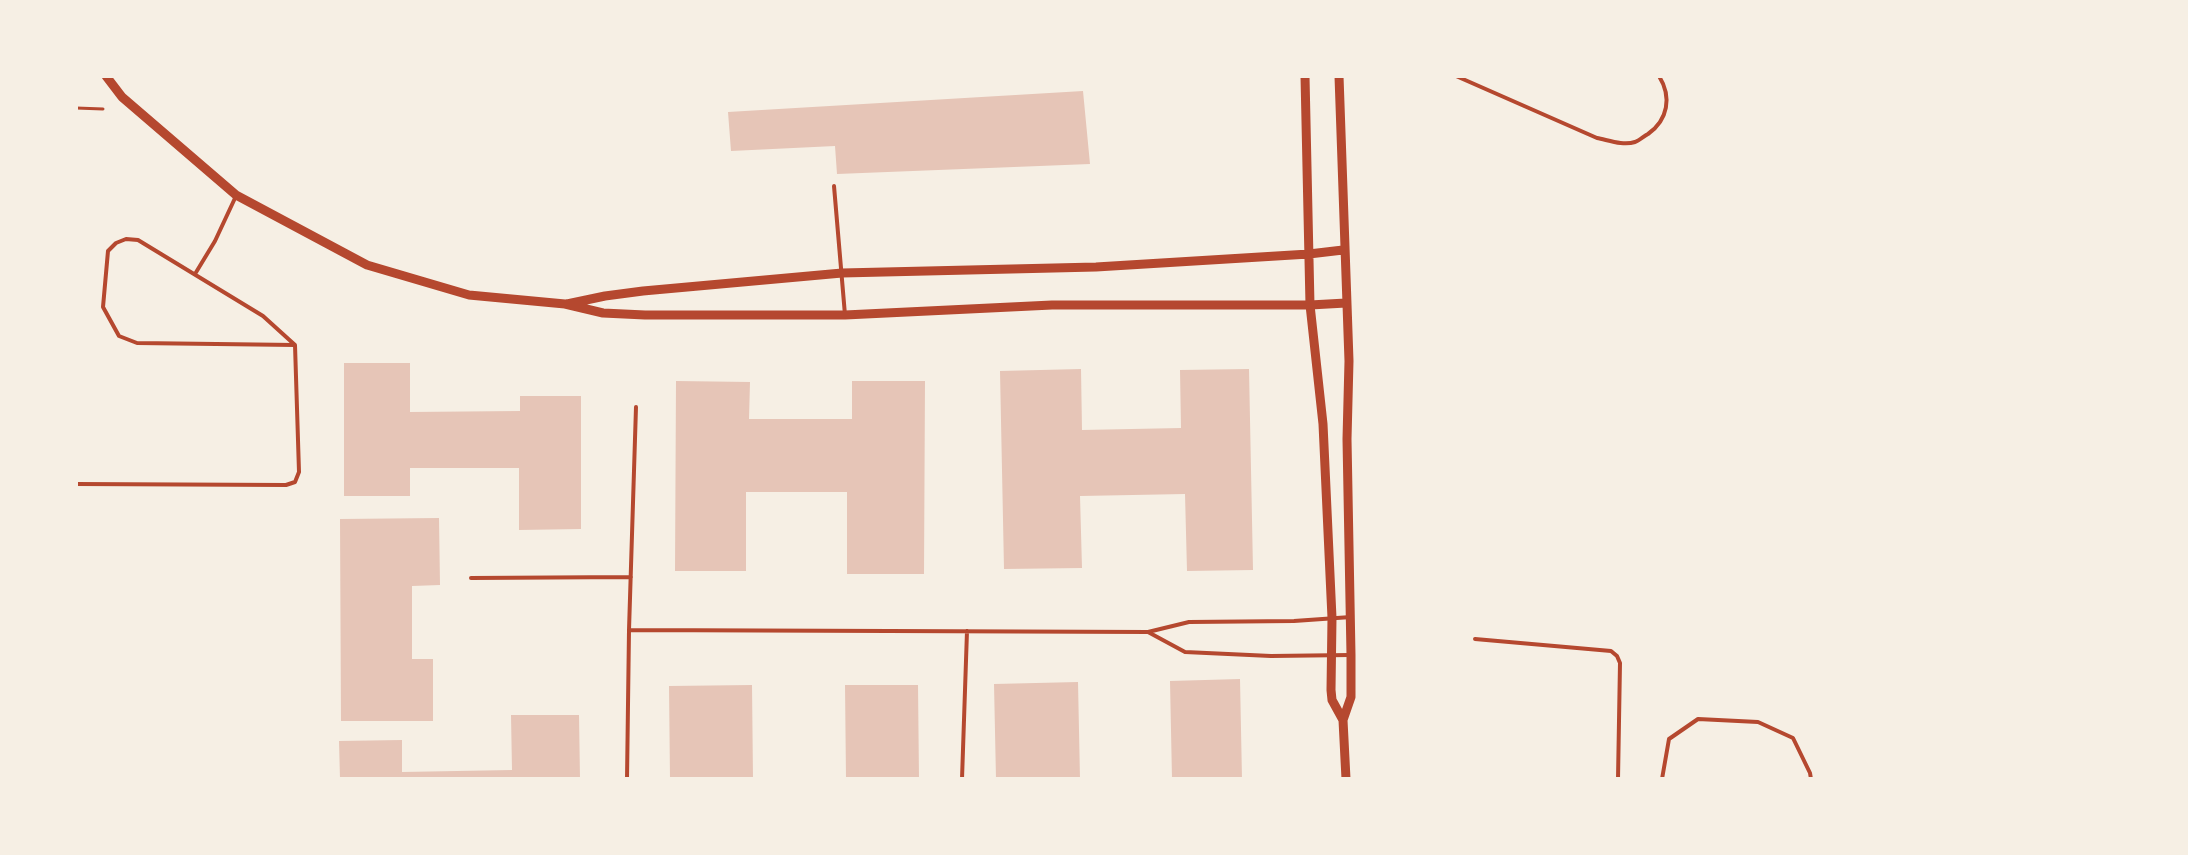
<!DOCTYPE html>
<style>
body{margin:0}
#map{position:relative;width:2188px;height:855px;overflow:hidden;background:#f6efe4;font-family:"Alegreya Sans",sans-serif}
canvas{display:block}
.frame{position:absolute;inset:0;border:78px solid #f6efe4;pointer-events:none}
</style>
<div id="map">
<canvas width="2188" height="855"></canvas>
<div class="frame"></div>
</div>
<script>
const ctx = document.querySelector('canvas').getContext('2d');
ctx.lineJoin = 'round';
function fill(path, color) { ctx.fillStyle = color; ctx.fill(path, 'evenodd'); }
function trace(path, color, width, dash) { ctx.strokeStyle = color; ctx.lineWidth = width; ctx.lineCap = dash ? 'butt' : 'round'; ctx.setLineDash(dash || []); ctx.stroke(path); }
const building = new Path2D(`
 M 1083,91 L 1090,164 L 837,174 L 835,146 L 731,151 L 728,112 Z
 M 344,363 L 410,363 L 410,412 L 520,411 L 520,396 L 581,396 L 581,529 L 519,530 L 519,468 L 410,468 L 410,496 L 344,496 Z
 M 1081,369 L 1082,430 L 1181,428 L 1180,370 L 1249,369 L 1253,570 L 1187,571 L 1185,494 L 1080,496 L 1082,568 L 1004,569 L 1000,371 Z
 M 676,381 L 750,382 L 749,419 L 852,419 L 852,381 L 925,381 L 924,574 L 847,574 L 847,492 L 746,492 L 746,571 L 675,571 Z
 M 439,518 L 440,585 L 412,586 L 412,659 L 433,659 L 433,721 L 341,721 L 340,519 Z
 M 1240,679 L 1242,779 L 1172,779 L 1170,681 Z
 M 1078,682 L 1080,779 L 996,779 L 994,684 Z
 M 752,685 L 753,779 L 670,779 L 669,686 Z
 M 845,685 L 918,685 L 919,779 L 846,779 Z
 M 511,715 L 579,715 L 580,779 L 340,779 L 339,741 L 402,740 L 402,772 L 512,770 Z`);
const path = new Path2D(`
 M 76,108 L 103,109`);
const service = new Path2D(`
 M 1456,76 L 1597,138 C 1608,140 1623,146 1635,142 C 1639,141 1644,136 1648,134 C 1668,120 1672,97 1659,76
 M 834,186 L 845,315
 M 126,239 L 138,240 L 263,316 L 295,345 L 137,343 L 119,336 L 103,307 L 108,251 L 116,243 Z
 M 195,274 L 215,241 L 236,196
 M 76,484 L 286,485 L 295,482 L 299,472 L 295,345
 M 471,578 L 631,577
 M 629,630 L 636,407
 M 1148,632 L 1185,652 L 1271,656 L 1350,655
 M 1475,639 L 1611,651 L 1617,656 L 1620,663 L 1618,779
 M 627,779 L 629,630 L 1148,632 L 1189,622 L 1294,621 L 1351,617
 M 962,779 L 967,631
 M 1662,779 L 1669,739 L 1698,719 L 1758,722 L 1793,738 L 1810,773 L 1811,779`);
const tertiary = new Path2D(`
 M 106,76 L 122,97 L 236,195 L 367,265 L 469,295 L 565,304 L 603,313 L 645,315 L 845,315 L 1052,305 L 1310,305 L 1346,303
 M 1305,76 L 1310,305 L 1323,424 L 1332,618 L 1331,690 L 1332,700 L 1343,720 L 1346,779
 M 1339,76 L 1349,361 L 1347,439 L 1351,655 L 1351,697 L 1343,720
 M 567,304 L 605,296 L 643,291 L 842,273 L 1096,267 L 1309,254 L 1343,250`);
fill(building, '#e6c5b7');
trace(path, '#b5482f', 3);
trace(service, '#b5482f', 4);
trace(tertiary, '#b5482f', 9);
</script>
